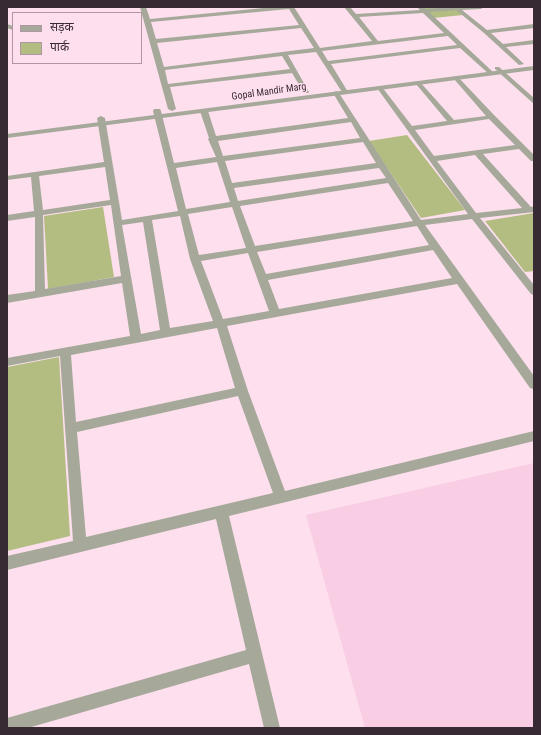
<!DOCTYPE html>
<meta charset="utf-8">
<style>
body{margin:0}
#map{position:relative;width:541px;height:735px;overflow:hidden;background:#fddfee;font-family:"Roboto Condensed","Noto Sans Devanagari",sans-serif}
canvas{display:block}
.frame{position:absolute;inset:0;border:8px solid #382a32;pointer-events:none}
.legend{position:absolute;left:12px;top:12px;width:130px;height:52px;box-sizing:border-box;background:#fddfee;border:1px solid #ae97a3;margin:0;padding:5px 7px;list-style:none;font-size:12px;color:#382a32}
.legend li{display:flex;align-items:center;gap:8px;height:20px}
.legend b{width:20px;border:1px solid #ae97a3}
</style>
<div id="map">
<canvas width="541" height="735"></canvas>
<div class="frame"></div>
<ul class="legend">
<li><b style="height:5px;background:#a6a99a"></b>सड़क</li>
<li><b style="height:11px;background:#b3bd81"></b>पार्क</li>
</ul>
</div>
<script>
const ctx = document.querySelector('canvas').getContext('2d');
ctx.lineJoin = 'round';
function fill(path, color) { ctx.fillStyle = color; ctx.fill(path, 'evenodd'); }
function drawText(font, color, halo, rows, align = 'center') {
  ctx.font = font + ' "Roboto Condensed",sans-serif'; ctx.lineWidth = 3; ctx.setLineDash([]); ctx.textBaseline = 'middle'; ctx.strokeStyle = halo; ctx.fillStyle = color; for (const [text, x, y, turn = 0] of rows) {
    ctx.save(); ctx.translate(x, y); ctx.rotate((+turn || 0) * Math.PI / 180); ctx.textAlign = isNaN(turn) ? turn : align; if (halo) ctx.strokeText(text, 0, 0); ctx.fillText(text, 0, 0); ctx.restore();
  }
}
const built = new Path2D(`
 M 534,463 L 534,728 L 365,728 L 306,515 Z`);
const green = new Path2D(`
 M 421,7 L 454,7 L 463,15 L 433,18 Z
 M 407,135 L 465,210 L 421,218 L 369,141 Z
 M 103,207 L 114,277 L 48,289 L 44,216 Z
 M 534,213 L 534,271 L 525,272 L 485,221 Z
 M 59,357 L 70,536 L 7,551 L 7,367 Z`);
const minor = new Path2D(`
 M 140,7 L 146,7 L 150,19 L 274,7 L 294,7 L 320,48 L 372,41 L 344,7 L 350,7 L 356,14 L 420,10 L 417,7 L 423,7 L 426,9 L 452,7 L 484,7 L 481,9 L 462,10 L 487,30 L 534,24 L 534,28 L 491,33 L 503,44 L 534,40 L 534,44 L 506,47 L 524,64 L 519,65 L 484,33 L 456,10 L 429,12 L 493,72 L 493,74 L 489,74 L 460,48 L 331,64 L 348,92 L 345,94 L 342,92 L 316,52 L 288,55 L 309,92 L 308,93 L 304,93 L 292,73 L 170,87 L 176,109 L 172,111 L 168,109 ZM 289,9 L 299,25 L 156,39 L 151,22 ZM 423,13 L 444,33 L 378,41 L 359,17 ZM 301,28 L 314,48 L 164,67 L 157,43 ZM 448,36 L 457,45 L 328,61 L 322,51 ZM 282,56 L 290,69 L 168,84 L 165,70 Z
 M 7,24 L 13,26 L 13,30 L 7,28 Z
 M 495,67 L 499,67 L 534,98 L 534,104 L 495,69 Z
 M 456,76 L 458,77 L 494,115 L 534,155 L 534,161 L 531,161 L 519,149 L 483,154 L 531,207 L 534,206 L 534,212 L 480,218 L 534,285 L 534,295 L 531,294 L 472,219 L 425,225 L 534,376 L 534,389 L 530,388 L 457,284 L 227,326 L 248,391 L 285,491 L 534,431 L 534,441 L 229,516 L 280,728 L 264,728 L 249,664 L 28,728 L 7,728 L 7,718 L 246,650 L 216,519 L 7,570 L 7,556 L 73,541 L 60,356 L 7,366 L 7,358 L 130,336 L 122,283 L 7,303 L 7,295 L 35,291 L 35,217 L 7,221 L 7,215 L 34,211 L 31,177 L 7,180 L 7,176 L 104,162 L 97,118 L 101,116 L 105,118 L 122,220 L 178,211 L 153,111 L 154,109 L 160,109 L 161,111 L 174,163 L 216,157 L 208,139 L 209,138 L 200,111 L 201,109 L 207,109 L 208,111 L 216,136 L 348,118 L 333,93 L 336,91 L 339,93 L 421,220 L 468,214 L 377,88 L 382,87 L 412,126 L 447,121 L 416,84 L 415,83 L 418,81 L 420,82 L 454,120 L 486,116 L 454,79 L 453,78 ZM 489,119 L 515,145 L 434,156 L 415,130 ZM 351,122 L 360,138 L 223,156 L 218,141 ZM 363,142 L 376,163 L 232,183 L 225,161 ZM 475,155 L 522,208 L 476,213 L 437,161 ZM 217,162 L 230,202 L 186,209 L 176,168 ZM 105,167 L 110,200 L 43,210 L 39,176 ZM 379,168 L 386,178 L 238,201 L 234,188 ZM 388,183 L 413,221 L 255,246 L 240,206 ZM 111,205 L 121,276 L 45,289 L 43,215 ZM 232,207 L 246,248 L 199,255 L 188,214 ZM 180,216 L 190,259 L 213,321 L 170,328 L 152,220 ZM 143,222 L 160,330 L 141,334 L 122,225 ZM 417,226 L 429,245 L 266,274 L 257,252 ZM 433,250 L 452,278 L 279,309 L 268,280 ZM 248,253 L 269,311 L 223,319 L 201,261 ZM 217,328 L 235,388 L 76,422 L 71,355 ZM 238,396 L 273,493 L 86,537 L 77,432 Z`);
const tertiary = new Path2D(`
 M 534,66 L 534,70 L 7,138 L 7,134 Z`);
const farStreetnames = [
 ["Gopal Mandir Marg",269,92,-8]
];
fill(built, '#f9cde4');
fill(green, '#b3bd81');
fill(minor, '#a6a99a');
fill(tertiary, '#a6a99a');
drawText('10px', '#382a32', '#fddfee', farStreetnames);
</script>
